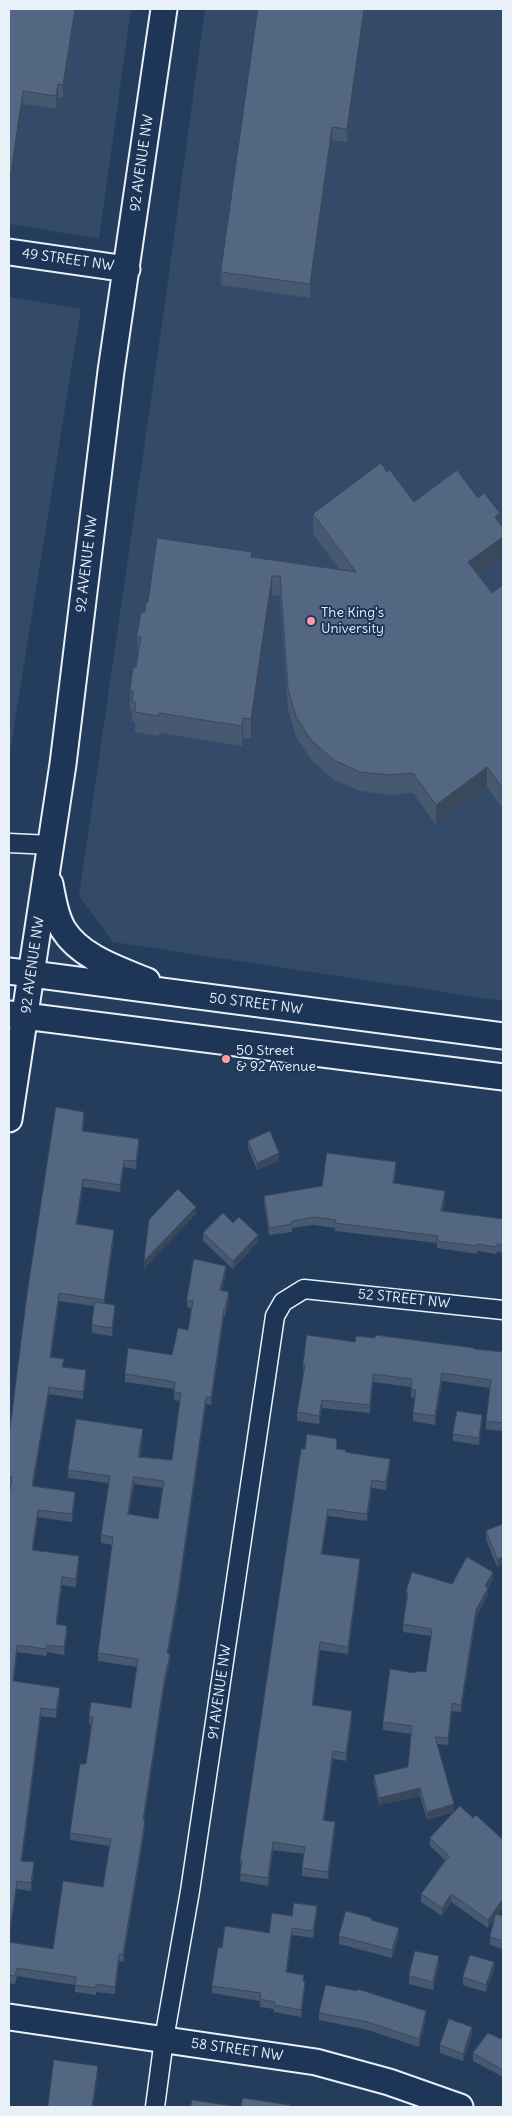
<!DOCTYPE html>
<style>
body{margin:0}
#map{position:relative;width:512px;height:2116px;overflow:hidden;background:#253d5d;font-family:Delius,sans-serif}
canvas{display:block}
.frame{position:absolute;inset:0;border:10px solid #e8f1f8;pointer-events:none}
</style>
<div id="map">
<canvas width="512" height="2116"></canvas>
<div class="frame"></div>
</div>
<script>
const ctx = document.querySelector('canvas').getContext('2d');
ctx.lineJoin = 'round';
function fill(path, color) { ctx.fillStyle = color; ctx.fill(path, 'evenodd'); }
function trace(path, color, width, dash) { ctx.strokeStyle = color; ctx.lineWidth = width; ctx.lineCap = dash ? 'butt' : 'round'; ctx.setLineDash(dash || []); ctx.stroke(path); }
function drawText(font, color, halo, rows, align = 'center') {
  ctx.font = font + ' Delius,sans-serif'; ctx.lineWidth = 4; ctx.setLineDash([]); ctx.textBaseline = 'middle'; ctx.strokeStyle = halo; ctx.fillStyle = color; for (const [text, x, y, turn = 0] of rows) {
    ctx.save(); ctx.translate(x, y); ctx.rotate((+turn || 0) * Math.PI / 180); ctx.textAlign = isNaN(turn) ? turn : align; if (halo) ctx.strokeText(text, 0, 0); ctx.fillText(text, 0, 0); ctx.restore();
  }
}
const built = new Path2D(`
 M 9,9 L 131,9 L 99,239 L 9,224 Z
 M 205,9 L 503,9 L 503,1001 L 113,942 L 79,896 L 165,303 Z
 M 9,297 L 81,309 L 9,758 Z`);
const street = new Path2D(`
 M 9,843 L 51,845
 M 155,2107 L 164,2039 L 190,1891 L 275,1316 L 283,1302 L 304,1289 L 503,1310`);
const secondary = new Path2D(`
 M 9,252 L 127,269
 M 50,884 C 53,899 55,916 63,929 C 80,957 118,969 147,981
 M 9,971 L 503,1036
 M 9,1014 L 503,1077
 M 9,1119 L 63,764 L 111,371 L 164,9
 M 9,2017 L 316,2062 L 389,2082 L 460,2107`);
const wall = new Path2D(`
 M 9,9 L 76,9 L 63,98 L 58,97 L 56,109 L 23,104 L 9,198 Z
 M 258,9 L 366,9 L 347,142 L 332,140 L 310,298 L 221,285 L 221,272 Z
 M 387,472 L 478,575 L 492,593 L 503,585 L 503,809 L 487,787 L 436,825 L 413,793 L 389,795 L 360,791 L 334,780 L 312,761 L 296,737 L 288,709 L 280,596 L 272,595 L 251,739 L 243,738 L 242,746 L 159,733 L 159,736 L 135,732 L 135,722 L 132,721 L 132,710 L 130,710 L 130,690 L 136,667 L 138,656 L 137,636 L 148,602 L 252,557 L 339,569 L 313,534 L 313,514 Z
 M 84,1119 L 83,1131 L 139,1147 L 136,1169 L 124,1167 L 120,1192 L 83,1187 L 77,1225 L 114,1238 L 104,1303 L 115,1312 L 112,1336 L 92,1333 L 92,1325 L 94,1306 L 59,1301 L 51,1357 L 64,1367 L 86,1378 L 83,1399 L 49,1394 L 33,1486 L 75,1499 L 72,1522 L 38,1517 L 33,1550 L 79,1563 L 76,1587 L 62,1585 L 57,1624 L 67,1633 L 64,1655 L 47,1652 L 46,1656 L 17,1652 L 14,1681 L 60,1695 L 56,1718 L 41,1716 L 22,1861 L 34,1870 L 31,1891 L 17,1889 L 11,1484 L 9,1484 L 9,1437 Z
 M 248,1141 L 279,1161 L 257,1170 L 248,1148 Z
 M 396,1169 L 394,1183 L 445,1199 L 443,1211 L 503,1219 L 503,1253 L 497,1251 L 496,1254 L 477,1251 L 477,1254 L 437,1248 L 437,1243 L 335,1231 L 335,1228 L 314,1225 L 292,1228 L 292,1232 L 269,1235 L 264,1203 L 264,1196 L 322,1186 Z
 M 203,1233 L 258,1242 L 233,1269 L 203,1241 Z
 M 226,1274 L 222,1290 L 229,1299 L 225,1317 L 224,1316 L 211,1405 L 206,1404 L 177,1607 L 168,1654 L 170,1661 L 164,1689 L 144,1820 L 145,1828 L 137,1877 L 123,1962 L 119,1961 L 115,1994 L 96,1992 L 96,1995 L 75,1992 L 75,1985 L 17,1976 L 15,1984 L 9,1983 L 9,1942 L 53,1949 L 103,1887 L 110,1846 L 70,1840 L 70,1833 L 86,1764 L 91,1725 L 89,1724 L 89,1717 L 131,1708 L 137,1667 L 98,1661 L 98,1653 L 112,1545 L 101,1543 L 101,1535 L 109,1483 L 68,1478 L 68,1470 L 143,1437 L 140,1457 L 172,1460 L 180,1401 L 174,1400 L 174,1389 L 125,1382 L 125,1374 L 172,1355 L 188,1330 L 191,1308 L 187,1307 L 187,1300 ZM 134,1484 L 163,1488 L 158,1519 L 129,1515 Z
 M 355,1342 L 474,1349 L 503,1352 L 503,1431 L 486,1429 L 486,1421 L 490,1388 L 442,1381 L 435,1425 L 413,1421 L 413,1413 L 415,1398 L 411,1397 L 411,1387 L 373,1382 L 370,1413 L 322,1408 L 319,1424 L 297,1421 L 297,1412 L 304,1373 L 303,1373 L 303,1365 Z
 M 482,1422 L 479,1445 L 453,1441 L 453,1434 Z
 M 337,1446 L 337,1449 L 390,1466 L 386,1490 L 372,1488 L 367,1521 L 328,1516 L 322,1554 L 360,1566 L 348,1654 L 320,1650 L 313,1705 L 352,1719 L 346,1761 L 333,1759 L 324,1820 L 335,1830 L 328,1879 L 302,1876 L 302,1868 L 304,1854 L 273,1850 L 268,1886 L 240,1881 L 241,1868 L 240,1860 L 305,1449 Z
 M 503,1524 L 503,1564 L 497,1567 L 486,1539 L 486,1531 Z
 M 493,1579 L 488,1589 L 488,1595 L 476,1618 L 461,1712 L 452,1711 L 448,1745 L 437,1744 L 454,1812 L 473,1818 L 503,1840 L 503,1907 L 498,1914 L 503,1916 L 503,1949 L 490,1945 L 490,1937 L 495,1919 L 488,1928 L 451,1902 L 442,1916 L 421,1902 L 421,1894 L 445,1860 L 430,1846 L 430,1838 L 454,1812 L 427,1820 L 420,1796 L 379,1805 L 374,1782 L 374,1775 L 408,1767 L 412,1734 L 383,1730 L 383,1722 L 415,1673 L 426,1672 L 431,1636 L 403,1632 L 403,1624 L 407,1599 L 406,1591 L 452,1584 Z
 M 317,1914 L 313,1938 L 292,1935 L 287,1972 L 304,1981 L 305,1989 L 301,2017 L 274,2012 L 274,2009 L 260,2007 L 260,2001 L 212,1993 L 212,1986 L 222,1948 L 269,1933 L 292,1916 Z
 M 372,1920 L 399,1936 L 392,1958 L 339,1944 L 339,1936 Z
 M 439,1964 L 433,1990 L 409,1984 L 409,1976 Z
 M 494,1970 L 486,1992 L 463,1985 L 463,1977 Z
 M 319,2013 L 426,2019 L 419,2047 L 368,2030 L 319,2020 Z
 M 472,2035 L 463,2061 L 440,2053 L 440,2045 Z
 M 503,2035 L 503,2077 L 473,2061 L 473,2053 L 501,2039 Z`);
const shadedWall = new Path2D(`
 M 75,9 L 76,9 L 63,98 L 63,85 Z
 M 364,9 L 366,9 L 347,142 L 347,129 Z
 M 58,84 L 58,97 L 56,109 L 56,96 Z
 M 23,91 L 23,104 L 9,198 L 9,185 Z
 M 332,127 L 332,140 L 310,298 L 310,284 Z
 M 10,301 L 10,315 L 9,325 L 9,312 Z
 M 500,513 L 500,533 L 495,517 Z
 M 503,537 L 503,556 L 468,582 L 468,562 Z
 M 272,576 L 272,595 L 251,739 L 251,719 Z
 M 243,718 L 243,738 L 242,746 L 242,726 Z
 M 487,767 L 487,787 L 436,825 L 436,805 Z
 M 84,1112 L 84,1119 L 82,1138 L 82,1131 Z
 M 139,1139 L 139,1147 L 136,1169 L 136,1161 Z
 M 279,1153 L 279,1161 L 257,1170 L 257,1163 Z
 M 124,1160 L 124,1167 L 120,1192 L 120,1185 Z
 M 396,1162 L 396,1169 L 393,1191 L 393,1183 Z
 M 83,1179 L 83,1187 L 76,1232 L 76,1224 Z
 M 445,1191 L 445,1199 L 441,1219 L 441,1211 Z
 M 196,1207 L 196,1214 L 144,1269 L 144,1261 Z
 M 114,1230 L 114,1238 L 104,1307 L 104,1300 Z
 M 258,1235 L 258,1242 L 233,1269 L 233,1261 Z
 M 226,1266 L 226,1274 L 220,1297 L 220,1290 Z
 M 229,1292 L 229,1299 L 225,1317 L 225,1309 Z
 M 59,1293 L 59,1301 L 50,1364 L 50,1357 Z
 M 115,1305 L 115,1312 L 112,1336 L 112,1328 Z
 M 224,1309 L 224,1316 L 211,1405 L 211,1398 Z
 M 86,1370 L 86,1378 L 83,1399 L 83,1392 Z
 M 442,1373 L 442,1381 L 435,1425 L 435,1416 Z
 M 373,1374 L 373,1382 L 370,1413 L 370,1405 Z
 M 49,1387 L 49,1394 L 32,1494 L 32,1486 Z
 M 206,1397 L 206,1404 L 177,1607 L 167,1661 L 167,1653 Z
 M 322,1400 L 322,1408 L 319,1424 L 319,1416 Z
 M 482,1415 L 482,1422 L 479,1445 L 479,1438 Z
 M 143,1429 L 143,1437 L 138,1464 L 138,1457 Z
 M 390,1459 L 390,1466 L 386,1490 L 386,1482 Z
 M 134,1477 L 134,1484 L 128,1522 L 128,1514 Z
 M 372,1480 L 372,1488 L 367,1521 L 367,1514 Z
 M 75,1492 L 75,1499 L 72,1522 L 72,1514 Z
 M 328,1509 L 328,1516 L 321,1562 L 321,1554 Z
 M 38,1510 L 38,1517 L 32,1557 L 32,1550 Z
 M 79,1556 L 79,1563 L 76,1587 L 76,1579 Z
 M 503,1557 L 503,1564 L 497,1567 L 497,1559 Z
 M 360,1559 L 360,1566 L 348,1654 L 348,1647 Z
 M 493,1572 L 493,1579 L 488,1589 L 488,1595 L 476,1618 L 461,1712 L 461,1705 L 476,1610 L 485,1586 Z
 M 62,1577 L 62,1585 L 56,1631 L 56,1624 Z
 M 67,1626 L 67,1633 L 64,1655 L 64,1647 Z
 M 320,1642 L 320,1650 L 312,1713 L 312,1705 Z
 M 17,1645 L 17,1652 L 13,1688 L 13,1681 Z
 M 170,1654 L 170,1661 L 164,1689 L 143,1827 L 143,1820 L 164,1682 Z
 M 60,1688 L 60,1695 L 56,1718 L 56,1710 Z
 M 452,1703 L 452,1711 L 448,1745 L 448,1738 Z
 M 41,1708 L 41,1716 L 21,1868 L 21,1861 Z
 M 352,1711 L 352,1719 L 346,1761 L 346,1753 Z
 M 333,1751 L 333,1759 L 323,1827 L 323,1820 Z
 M 420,1788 L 420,1796 L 379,1805 L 379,1798 Z
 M 454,1804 L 454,1812 L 427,1820 L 427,1812 Z
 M 145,1820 L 145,1828 L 137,1877 L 123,1962 L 123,1954 Z
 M 335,1822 L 335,1830 L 328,1879 L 328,1872 Z
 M 273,1842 L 273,1850 L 268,1886 L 268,1878 Z
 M 34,1862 L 34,1870 L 31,1891 L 31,1883 Z
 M 17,1881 L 17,1889 L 9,1942 L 9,1934 Z
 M 451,1894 L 451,1902 L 442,1916 L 442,1908 Z
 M 503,1899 L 503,1907 L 488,1928 L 488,1920 Z
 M 317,1906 L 317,1914 L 313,1938 L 313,1931 Z
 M 292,1928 L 292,1935 L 286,1979 L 286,1972 Z
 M 399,1928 L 399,1936 L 392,1958 L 392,1950 Z
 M 119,1954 L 119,1961 L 115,1994 L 115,1987 Z
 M 439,1956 L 439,1964 L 433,1990 L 433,1982 Z
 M 494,1962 L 494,1970 L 486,1992 L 486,1985 Z
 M 305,1982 L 305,1989 L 301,2017 L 301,2010 Z
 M 426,2011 L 426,2019 L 419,2047 L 419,2039 Z
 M 472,2027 L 472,2035 L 463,2061 L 463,2054 Z
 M 98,2066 L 98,2076 L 93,2107 L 92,2107 Z`);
const building = new Path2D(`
 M 9,9 L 75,9 L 63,85 L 58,84 L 56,96 L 23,91 L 9,185 Z
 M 258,9 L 364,9 L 347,129 L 332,127 L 310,284 L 221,272 Z
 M 9,301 L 10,301 L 9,312 Z
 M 381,463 L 387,472 L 389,469 L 414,502 L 457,470 L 478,498 L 484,493 L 500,513 L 495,517 L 503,528 L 503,537 L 468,562 L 492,593 L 503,585 L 503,789 L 487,767 L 436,805 L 413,773 L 389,775 L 360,772 L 334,760 L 312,741 L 296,717 L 288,689 L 280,576 L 272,576 L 251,719 L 243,718 L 242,726 L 159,713 L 159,716 L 135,712 L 136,702 L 132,702 L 133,691 L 130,690 L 133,667 L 136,667 L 141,637 L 137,636 L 141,612 L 145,612 L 146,602 L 148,602 L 157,538 L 252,552 L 251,557 L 356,572 L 313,514 Z
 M 56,1107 L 84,1112 L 82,1131 L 139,1139 L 136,1161 L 124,1160 L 120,1185 L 83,1179 L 76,1224 L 114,1230 L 104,1300 L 59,1293 L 50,1357 L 64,1359 L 62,1367 L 86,1370 L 83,1392 L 49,1387 L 32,1486 L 75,1492 L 72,1514 L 38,1510 L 32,1550 L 79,1556 L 76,1579 L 62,1577 L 56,1624 L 67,1626 L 64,1647 L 47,1645 L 46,1649 L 17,1645 L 13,1681 L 60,1688 L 56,1710 L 41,1708 L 21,1861 L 34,1862 L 31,1883 L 17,1881 L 9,1934 L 9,1496 L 12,1477 L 9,1476 L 9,1437 L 27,1294 Z
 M 270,1131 L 279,1153 L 257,1163 L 248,1141 Z
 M 327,1153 L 396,1162 L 393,1183 L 445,1191 L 441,1211 L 503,1219 L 503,1245 L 497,1244 L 496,1247 L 477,1244 L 477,1246 L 437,1241 L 438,1236 L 335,1223 L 336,1220 L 314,1217 L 292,1221 L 292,1224 L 269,1228 L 264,1196 L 322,1186 Z
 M 178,1189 L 196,1207 L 144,1261 L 149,1220 Z
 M 223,1213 L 233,1223 L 239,1217 L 258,1235 L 233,1261 L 203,1233 Z
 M 194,1259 L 226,1266 L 220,1290 L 229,1292 L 225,1309 L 224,1309 L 211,1398 L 206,1397 L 177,1599 L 167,1653 L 170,1654 L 164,1682 L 143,1820 L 145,1820 L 137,1870 L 123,1954 L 119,1954 L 115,1987 L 96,1984 L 96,1988 L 75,1985 L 76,1977 L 17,1968 L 15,1976 L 9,1975 L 9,1942 L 53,1949 L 63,1881 L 103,1887 L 111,1839 L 70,1833 L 80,1764 L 86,1764 L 93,1717 L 89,1717 L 91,1702 L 131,1708 L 138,1659 L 98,1653 L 113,1537 L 101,1535 L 110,1476 L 68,1470 L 76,1419 L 143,1429 L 138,1457 L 172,1460 L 181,1393 L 174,1392 L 175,1382 L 125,1374 L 128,1348 L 172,1355 L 178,1328 L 188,1330 L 193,1301 L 187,1300 ZM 134,1477 L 164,1481 L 158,1519 L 128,1514 Z
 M 95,1302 L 115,1305 L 112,1328 L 92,1325 Z
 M 307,1335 L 355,1342 L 356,1336 L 375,1338 L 375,1335 L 474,1348 L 474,1349 L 503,1352 L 503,1423 L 486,1421 L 491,1380 L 442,1373 L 435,1416 L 413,1413 L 416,1390 L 411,1389 L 412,1379 L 373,1374 L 370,1405 L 322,1400 L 319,1416 L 297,1412 L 305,1365 L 303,1365 Z
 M 457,1411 L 482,1415 L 479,1438 L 453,1434 Z
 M 307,1434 L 337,1439 L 336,1449 L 346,1450 L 345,1452 L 390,1459 L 386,1482 L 372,1480 L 367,1514 L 328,1509 L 321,1554 L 360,1559 L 348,1647 L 320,1642 L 312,1705 L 352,1711 L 346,1753 L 333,1751 L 323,1820 L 335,1822 L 328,1872 L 302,1868 L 305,1847 L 273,1842 L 268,1878 L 240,1874 L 242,1861 L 240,1860 L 301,1449 L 305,1449 Z
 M 503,1524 L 503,1557 L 497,1559 L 486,1531 Z
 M 467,1557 L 493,1572 L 485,1586 L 488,1588 L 476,1610 L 461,1705 L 452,1703 L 448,1738 L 435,1737 L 454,1804 L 427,1812 L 420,1788 L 379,1798 L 374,1775 L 408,1767 L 412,1726 L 383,1722 L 390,1669 L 415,1673 L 415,1671 L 426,1672 L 432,1629 L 403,1624 L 408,1592 L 406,1591 L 412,1572 L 452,1584 Z
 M 460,1806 L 473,1818 L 476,1815 L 503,1840 L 503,1899 L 488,1920 L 451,1894 L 442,1908 L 421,1894 L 449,1856 L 430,1838 Z
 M 294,1903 L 317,1906 L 313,1931 L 292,1928 L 286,1972 L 304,1975 L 303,1981 L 305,1982 L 301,2010 L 274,2005 L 275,2002 L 260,1999 L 261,1993 L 212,1986 L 218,1947 L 222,1948 L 225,1926 L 269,1933 L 272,1913 L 292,1916 Z
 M 346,1911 L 372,1918 L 371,1920 L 399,1928 L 392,1950 L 339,1936 Z
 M 496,1914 L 503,1916 L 503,1941 L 490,1937 Z
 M 415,1951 L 439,1956 L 433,1982 L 409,1976 Z
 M 470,1955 L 494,1962 L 486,1985 L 463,1977 Z
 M 326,1985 L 357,1991 L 358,1989 L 426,2011 L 419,2039 L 368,2022 L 319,2013 Z
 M 449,2019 L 472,2027 L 463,2054 L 440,2045 Z
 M 488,2033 L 501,2039 L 503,2035 L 503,2070 L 473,2053 Z
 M 54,2060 L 98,2066 L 92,2107 L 48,2107 Z
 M 243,2098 L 290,2105 L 289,2107 L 241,2107 Z
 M 192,2100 L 240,2107 L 191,2107 Z`);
const markers = [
 [311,621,5,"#ff9aa2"],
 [226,1059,5,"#ff9aa2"]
];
const streetNames = [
 ["92 AVENUE NW",142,163,-82],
 ["49 STREET NW",68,260,8],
 ["92 AVENUE NW",87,564,-83],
 ["92 AVENUE NW",33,965,-82],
 ["50 STREET NW",256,1004,7],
 ["52 STREET NW",404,1299,6],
 ["91 AVENUE NW",220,1692,-82],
 ["58 STREET NW",237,2050,8]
];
const poiNames = [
 ["The King's",321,613],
 ["University",321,629],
 ["50 Street",236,1051],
 ["& 92 Avenue",236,1067]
];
fill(built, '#334a68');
trace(street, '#e8f1f8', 21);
trace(secondary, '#e8f1f8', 29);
trace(street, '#1d3557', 18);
trace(secondary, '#1d3557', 25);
fill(wall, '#475970');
fill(shadedWall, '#3a485b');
fill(building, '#536782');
trace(building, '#3a485b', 1);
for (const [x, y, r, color] of markers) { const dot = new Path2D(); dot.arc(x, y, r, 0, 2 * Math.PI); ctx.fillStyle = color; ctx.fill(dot); trace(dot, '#1d3557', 2); }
drawText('14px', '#e8f1f8', '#1d3557', streetNames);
drawText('14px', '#e8f1f8', '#1d3557', poiNames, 'left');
</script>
